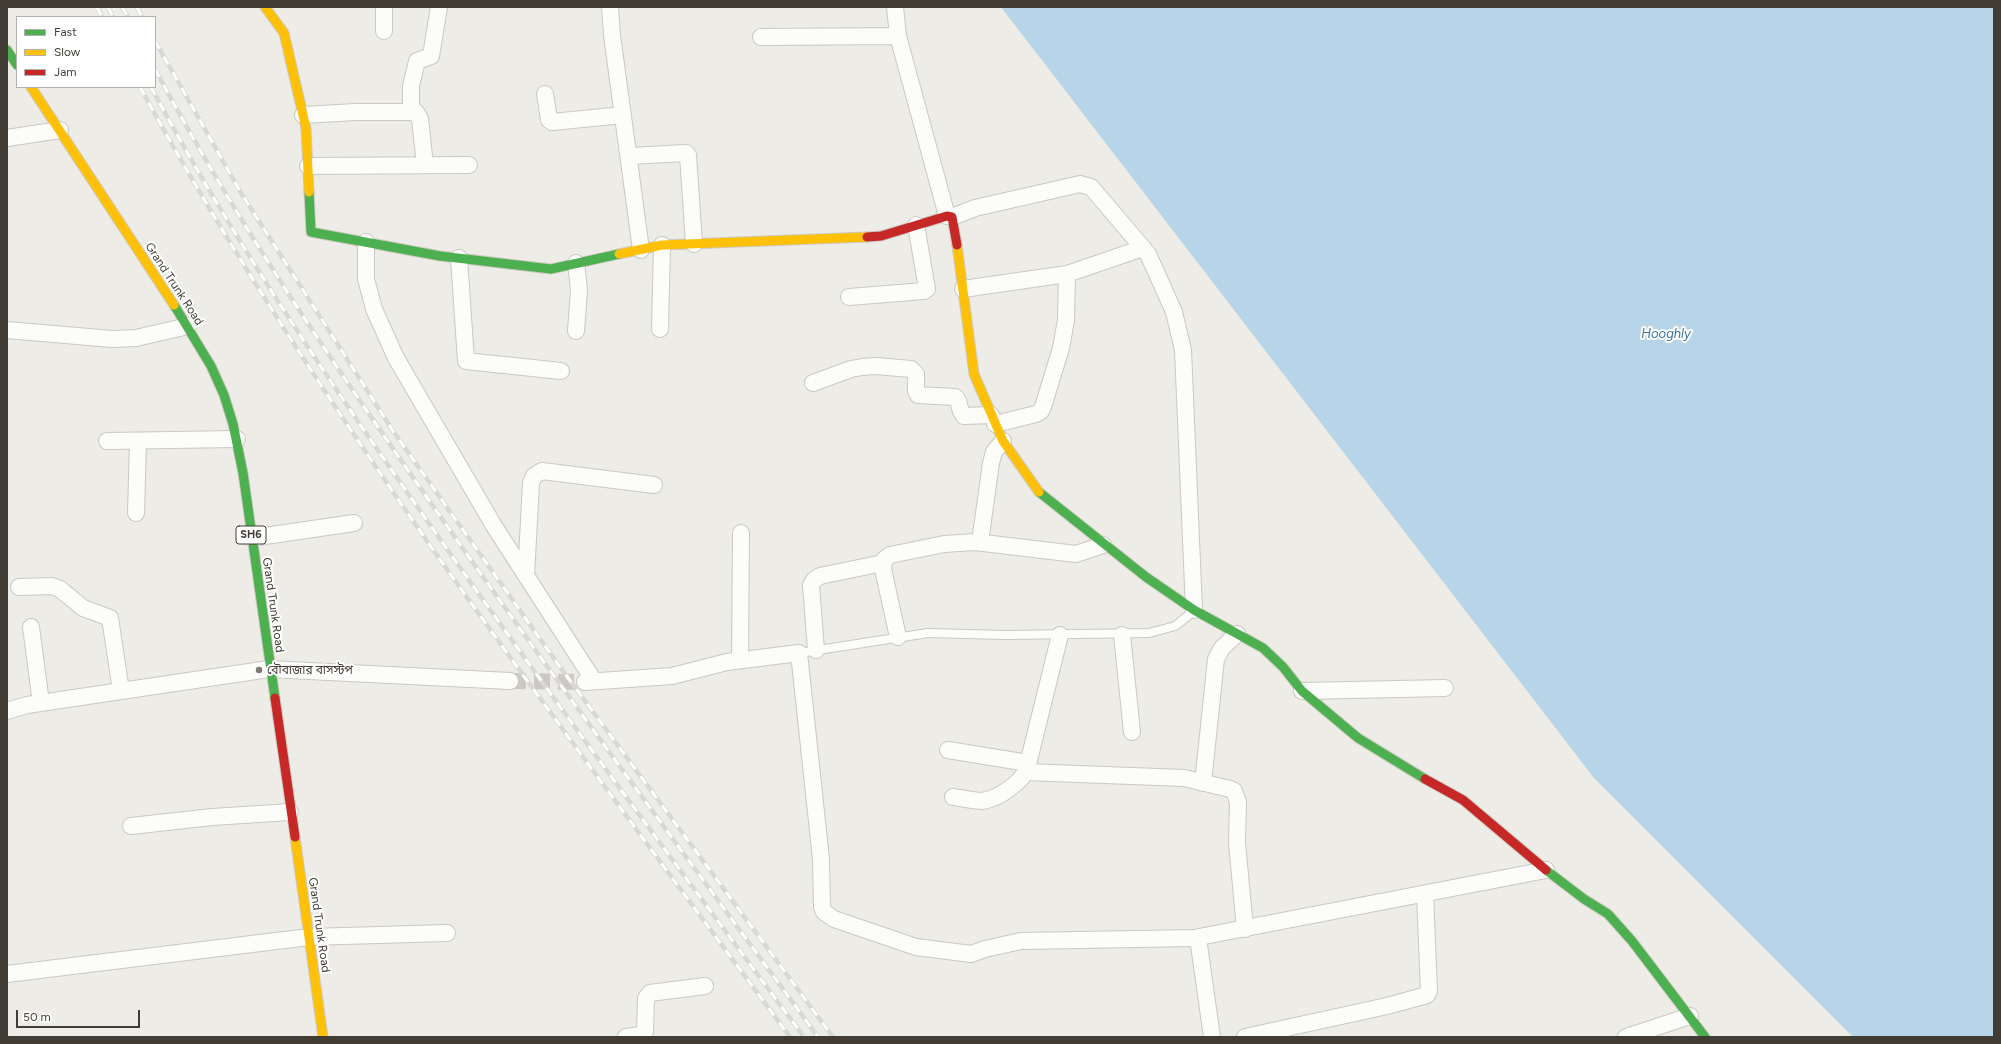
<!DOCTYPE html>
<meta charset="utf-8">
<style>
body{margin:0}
#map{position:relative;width:2001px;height:1044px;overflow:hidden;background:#edece6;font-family:Figtree,sans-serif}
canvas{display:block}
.frame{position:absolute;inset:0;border:8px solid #413d34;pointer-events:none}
.legend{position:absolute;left:16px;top:16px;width:140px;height:72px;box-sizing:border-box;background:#fff;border:1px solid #b3b1ae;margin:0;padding:5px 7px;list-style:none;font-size:12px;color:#413d34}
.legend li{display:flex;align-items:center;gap:8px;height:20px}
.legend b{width:20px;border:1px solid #b3b1ae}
.scale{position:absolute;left:16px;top:1010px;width:124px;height:18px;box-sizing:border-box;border:2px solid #413d34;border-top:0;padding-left:5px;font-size:12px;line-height:14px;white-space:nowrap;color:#413d34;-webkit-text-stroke:3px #fff;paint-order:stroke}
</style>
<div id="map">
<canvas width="2001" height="1044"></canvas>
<div class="frame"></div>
<ul class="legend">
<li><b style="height:5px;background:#4caf50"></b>Fast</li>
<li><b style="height:5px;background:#ffc107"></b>Slow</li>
<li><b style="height:5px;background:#c62828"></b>Jam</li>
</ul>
<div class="scale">50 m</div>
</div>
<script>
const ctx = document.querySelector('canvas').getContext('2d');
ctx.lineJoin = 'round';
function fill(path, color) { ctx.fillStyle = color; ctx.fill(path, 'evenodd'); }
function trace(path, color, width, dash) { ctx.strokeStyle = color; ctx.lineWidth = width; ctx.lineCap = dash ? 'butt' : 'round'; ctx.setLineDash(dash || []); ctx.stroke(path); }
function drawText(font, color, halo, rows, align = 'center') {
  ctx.font = font + ' Figtree,"Noto Sans Bengali",sans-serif'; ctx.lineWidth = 4; ctx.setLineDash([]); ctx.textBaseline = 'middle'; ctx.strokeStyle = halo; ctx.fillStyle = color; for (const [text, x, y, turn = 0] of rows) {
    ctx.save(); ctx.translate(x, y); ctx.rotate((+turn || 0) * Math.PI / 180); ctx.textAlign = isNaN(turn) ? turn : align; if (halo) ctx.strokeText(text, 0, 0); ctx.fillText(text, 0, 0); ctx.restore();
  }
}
const water = new Path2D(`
 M 1001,7 L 1994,7 L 1994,1037 L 1853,1037 L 1594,778 Z`);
const streetTunnel = new Path2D(`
 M 510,681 L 585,682`);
const lane = new Path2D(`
 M 799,653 L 928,633 L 1006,635 L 1149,633 L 1175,626 L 1194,611`);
const street = new Path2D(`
 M 610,7 L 612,35 L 641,250
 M 895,7 L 898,36 L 947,216
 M 384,31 L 384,7
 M 761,37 L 898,36
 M 545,94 L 549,120 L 552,122 L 623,115
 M 411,112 L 411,86 L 417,61 L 431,56 L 439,7
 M 303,115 L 356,112 L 416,112 L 420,119 L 425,165
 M 7,138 L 60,130
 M 629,156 L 686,153 L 688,155 L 694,244
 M 308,166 L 469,165
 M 952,217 L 975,208 L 1080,184 L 1091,187 L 1148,254 L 1174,312 L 1183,350 L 1194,610
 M 366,242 L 366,279 L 374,309 L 396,358 L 494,526 L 594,681
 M 459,258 L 466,361 L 561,371
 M 963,289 L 1067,274 L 1143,248
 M 849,297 L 924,291 L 927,289 L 916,225
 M 660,329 L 662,245
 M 7,330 L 112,339 L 136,338 L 188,326
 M 576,331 L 579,290 L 576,263
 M 813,383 L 851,369 L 862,367 L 876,366 L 911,369 L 916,374 L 916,391 L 918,395 L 955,397 C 961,401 958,411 964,416 L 991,415
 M 995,424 L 1036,414 L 1041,411 L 1043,407 L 1061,348 L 1066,320 L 1067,274
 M 107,441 L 237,439
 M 136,513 L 138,441
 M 251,538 L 354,523
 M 980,542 L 991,463 L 994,452 L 1003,441
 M 526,576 L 531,483 L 534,476 L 542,471 L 654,485
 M 19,587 L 52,586 L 60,589 L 83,608 L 110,618 L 121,691
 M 31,627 L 41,703
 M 1122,635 L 1132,732
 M 898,637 L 883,569 L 884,560 L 890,555 L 944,544 L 975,542 L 1076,554 L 1103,545
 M 816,650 L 811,585 L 814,580 L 820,576 L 883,563
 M 740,660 L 741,533
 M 585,682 L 672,676 L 727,662 L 799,653 L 821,859 L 822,907 L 824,912 L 834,919 L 916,947 L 971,954 L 985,949 L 1021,941 L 1194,938 L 1546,870
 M 1302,691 L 1445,688
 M 7,711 L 27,705 L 269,669 L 510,681
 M 948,750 L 1028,763
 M 1026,772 L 1184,778 L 1230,789 L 1234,791 L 1238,802 L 1237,843 L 1245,929
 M 1203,783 L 1216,659 L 1222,648 L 1237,634
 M 953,797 C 962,798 972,801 982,801 C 998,799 1017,785 1026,772 L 1060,635
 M 131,826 L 212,817 L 290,812
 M 1198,938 L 1212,1037
 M 7,974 L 309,937 L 447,933
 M 626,1037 L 641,1035 L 645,1032 L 646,998 L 650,993 L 705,986
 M 1245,1037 L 1387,1006 L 1427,995 L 1429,991 L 1425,894
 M 1626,1037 L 1690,1016`);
const fast = new Path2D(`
 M 7,50 L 17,65
 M 309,192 L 311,232 L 440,256 L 551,269 L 619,254
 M 174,305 L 211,366 L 224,395 L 233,424 L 243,473 L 275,698
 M 1039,492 L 1146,577 L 1194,610 L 1263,648 L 1283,667 L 1302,691 L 1358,738 L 1425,779
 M 1546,870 L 1584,899 L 1608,914 L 1632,941 L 1705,1037`);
const slow = new Path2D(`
 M 265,7 L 284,33 L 306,128 L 309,192
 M 31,87 L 174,305
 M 957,245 L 974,374 L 1003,441 L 1039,492
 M 619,254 L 662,245 L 867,237
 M 295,837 L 323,1037`);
const jam = new Path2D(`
 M 867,237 L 881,236 L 947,216 L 952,217 L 957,245
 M 275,698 L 295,837
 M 1425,779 L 1463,800 L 1546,870`);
const rail = new Path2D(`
 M 97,7 L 102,17
 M 108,7 L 113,17
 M 122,7 L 128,17
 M 137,7 L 142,17
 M 155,41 L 241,193 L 393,431 L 560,667 L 833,1037
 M 155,69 C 240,229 343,378 447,526 C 568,698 694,867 818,1037
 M 140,87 C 230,252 333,407 441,561 C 555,721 673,879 790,1037
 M 151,87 C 231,237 330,383 428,522 C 550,696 677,866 804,1037`);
const markers = [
 [259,670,4,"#7d7a72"]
];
const shields = [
 [251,535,30]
];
const shieldNames = [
 ["SH6",251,535]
];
const streetNames = [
 ["Grand Trunk Road",174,284,57],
 ["Grand Trunk Road",273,605,82],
 ["Grand Trunk Road",319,925,82]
];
const poiNames = [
 ["বৌবাজার বাসস্টপ",267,670]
];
const waterNames = [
 ["Hooghly",1666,334]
];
fill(water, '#b8d4e9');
trace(streetTunnel, '#cbc9c2', 16, [16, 8]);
trace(lane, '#c9c8c2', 10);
trace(street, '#c9c8c2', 18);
trace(fast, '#ccc9be', 11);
trace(slow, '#ccc9be', 11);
trace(jam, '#ccc9be', 11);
trace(lane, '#fcfcfb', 8);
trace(street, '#fcfcfb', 16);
trace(fast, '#4caf50', 9);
trace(slow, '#ffc107', 9);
trace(jam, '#c62828', 9);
trace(rail, '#d8d8d7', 4.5);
trace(rail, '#fff', 3, [9]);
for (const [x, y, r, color] of markers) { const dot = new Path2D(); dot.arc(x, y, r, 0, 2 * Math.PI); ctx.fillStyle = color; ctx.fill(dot); trace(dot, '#fff', 1.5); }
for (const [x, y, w] of shields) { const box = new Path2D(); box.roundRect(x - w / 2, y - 9, w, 18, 3); ctx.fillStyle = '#fff'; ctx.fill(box); trace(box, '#413d34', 1); }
drawText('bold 11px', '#413d34', null, shieldNames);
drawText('12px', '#413d34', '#fff', streetNames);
drawText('12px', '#413d34', '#fff', poiNames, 'left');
drawText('italic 13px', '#3572a5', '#fff', waterNames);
</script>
